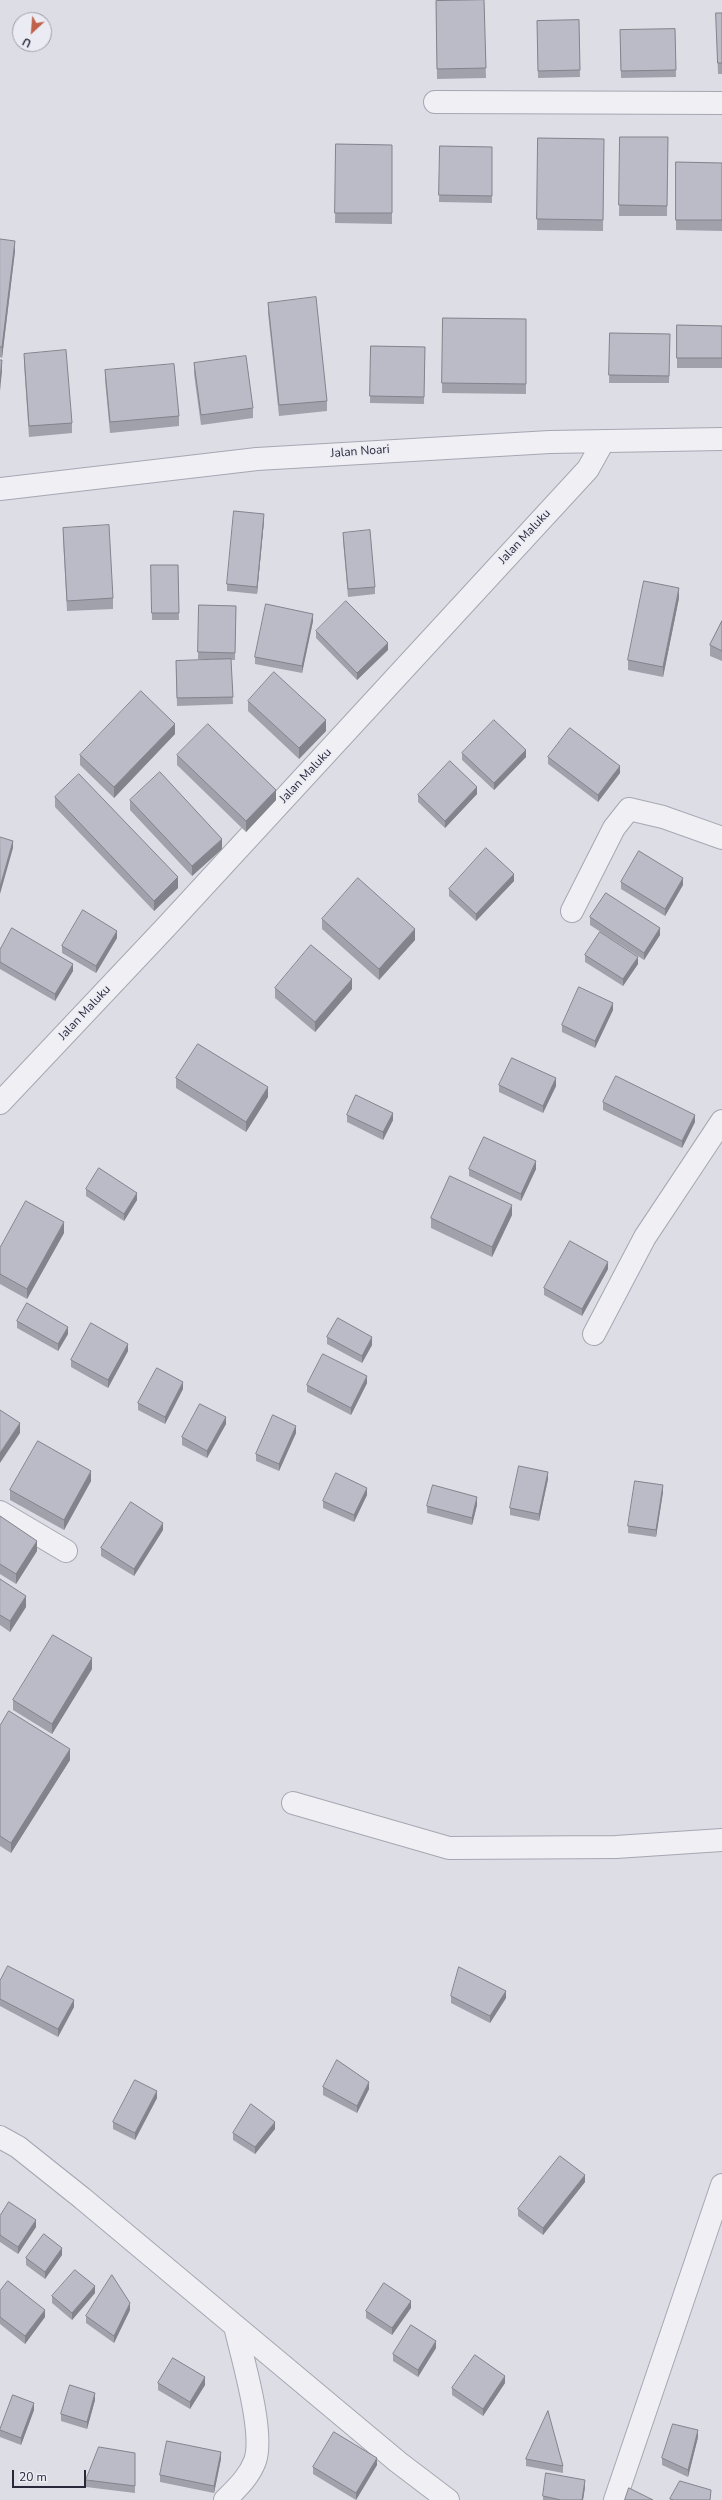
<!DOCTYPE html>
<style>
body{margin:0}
#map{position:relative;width:722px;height:2500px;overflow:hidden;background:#dcdde5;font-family:"Nunito Sans",sans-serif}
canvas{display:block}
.north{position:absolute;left:12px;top:12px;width:40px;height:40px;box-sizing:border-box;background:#ebecf3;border:1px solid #9d9ea9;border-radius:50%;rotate:206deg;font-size:11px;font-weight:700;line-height:16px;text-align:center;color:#28283a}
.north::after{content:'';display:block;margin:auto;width:14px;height:18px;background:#c0614b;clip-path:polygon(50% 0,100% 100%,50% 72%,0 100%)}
.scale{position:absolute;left:12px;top:2470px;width:74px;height:18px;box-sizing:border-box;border:2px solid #28283a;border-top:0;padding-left:5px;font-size:12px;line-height:14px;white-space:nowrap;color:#28283a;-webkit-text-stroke:3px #ebecf3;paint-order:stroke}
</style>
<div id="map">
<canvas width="722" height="2500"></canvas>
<div class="north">U</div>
<div class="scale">20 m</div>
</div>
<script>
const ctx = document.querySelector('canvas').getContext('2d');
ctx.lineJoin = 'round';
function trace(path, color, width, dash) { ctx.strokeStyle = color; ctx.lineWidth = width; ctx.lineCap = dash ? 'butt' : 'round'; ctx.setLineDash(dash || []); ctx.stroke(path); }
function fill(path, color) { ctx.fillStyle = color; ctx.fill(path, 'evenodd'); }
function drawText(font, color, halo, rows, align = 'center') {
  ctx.font = font + ' "Nunito Sans",sans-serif'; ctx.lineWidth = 3; ctx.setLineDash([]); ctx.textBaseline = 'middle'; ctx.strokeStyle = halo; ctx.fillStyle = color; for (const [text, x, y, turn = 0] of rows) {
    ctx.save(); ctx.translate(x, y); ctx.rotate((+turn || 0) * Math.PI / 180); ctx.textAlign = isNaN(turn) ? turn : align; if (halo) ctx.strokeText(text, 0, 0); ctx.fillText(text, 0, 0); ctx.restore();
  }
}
const minor = new Path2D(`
 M 435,102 L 722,103
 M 0,489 L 257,459 L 550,442 L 722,439
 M 572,911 L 614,828 L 629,809 L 663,817 L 722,838
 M 0,1103 L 166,927 L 588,469 L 603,442
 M 594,1334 L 645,1237 L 722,1121
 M 0,1512 L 66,1551
 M 293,1803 L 449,1848 L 616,1847 L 722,1840
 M 0,2137 L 18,2147 L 82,2198 L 398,2462 L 448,2500
 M 225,2500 C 237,2488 249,2477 255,2461 C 265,2433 242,2357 235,2326
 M 615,2500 L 722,2185`);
const wall = new Path2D(`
 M 484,0 L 486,78 L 437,79 L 436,1 Z
 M 716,13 L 722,13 L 722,74 L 718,74 Z
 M 579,20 L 580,77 L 538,78 L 537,21 Z
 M 675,29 L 676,77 L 621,78 L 620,30 Z
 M 620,137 L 668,137 L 667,216 L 619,216 Z
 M 538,138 L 604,139 L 603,231 L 537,230 Z
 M 336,144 L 392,145 L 392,224 L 335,223 Z
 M 440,146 L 492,147 L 492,203 L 439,202 Z
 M 676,162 L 722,163 L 722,231 L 676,230 Z
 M 0,239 L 15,251 L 2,358 L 0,357 Z
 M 268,303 L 327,401 L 327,411 L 279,416 L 268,313 Z
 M 443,318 L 526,319 L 526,394 L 442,393 Z
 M 677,325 L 722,326 L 722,368 L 677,368 Z
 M 610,333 L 670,334 L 669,383 L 609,383 Z
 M 371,346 L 425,347 L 424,404 L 370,403 Z
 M 24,354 L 72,423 L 72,433 L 29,437 L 24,364 Z
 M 194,363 L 253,408 L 253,418 L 201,425 L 194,374 Z
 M 105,370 L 179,416 L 179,426 L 110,433 L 105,380 Z
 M 264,521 L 257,594 L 227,591 L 227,584 Z
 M 63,528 L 113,598 L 113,609 L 67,611 L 63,538 Z
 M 343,533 L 375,587 L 375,594 L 348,597 L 343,540 Z
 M 151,565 L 178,565 L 179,620 L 152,620 Z
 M 679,598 L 663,677 L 628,670 L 628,660 Z
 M 199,605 L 236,606 L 235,660 L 231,660 L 233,704 L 177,706 L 176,668 L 217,659 L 198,659 Z
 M 313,621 L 302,673 L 255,664 L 255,657 Z
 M 722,621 L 722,661 L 710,656 L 710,645 Z
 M 316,631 L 388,650 L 357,680 L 316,638 Z
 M 248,701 L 326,731 L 299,759 L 248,711 Z
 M 175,734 L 114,798 L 80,765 L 80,755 Z
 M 462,753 L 526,757 L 494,790 L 462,760 Z
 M 177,755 L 276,800 L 246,832 L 177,765 Z
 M 548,757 L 620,773 L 598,802 L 548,764 Z
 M 477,794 L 445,828 L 418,802 L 418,795 Z
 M 55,797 L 178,888 L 154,911 L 55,807 Z
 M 130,800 L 222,849 L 192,876 L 130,810 Z
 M 514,881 L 476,921 L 449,896 L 449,889 Z
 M 621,882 L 683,885 L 665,916 L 621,889 Z
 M 590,917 L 660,935 L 644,960 L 590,925 Z
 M 322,919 L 415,940 L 379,980 L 322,929 Z
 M 117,938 L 96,973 L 62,953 L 62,946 Z
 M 0,950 L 73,971 L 55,1001 L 0,969 Z
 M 585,955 L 638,964 L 623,986 L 585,962 Z
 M 275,988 L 352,989 L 315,1032 L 275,998 Z
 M 613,1010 L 595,1048 L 562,1032 L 562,1025 Z
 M 176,1078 L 268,1097 L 246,1132 L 176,1088 Z
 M 499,1085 L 556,1086 L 543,1113 L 499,1092 Z
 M 603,1102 L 695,1122 L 682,1148 L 603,1110 Z
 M 347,1115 L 393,1120 L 383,1140 L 347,1122 Z
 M 469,1169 L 536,1169 L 521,1201 L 469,1176 Z
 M 86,1189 L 137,1200 L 124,1221 L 86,1196 Z
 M 512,1215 L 492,1257 L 431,1228 L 431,1218 Z
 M 64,1233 L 27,1299 L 0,1284 L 0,1248 Z
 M 608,1269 L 582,1316 L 544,1295 L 544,1288 Z
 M 17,1321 L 68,1334 L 58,1351 L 17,1328 Z
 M 327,1337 L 372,1345 L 362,1363 L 327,1344 Z
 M 128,1351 L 108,1388 L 71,1367 L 71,1360 Z
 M 367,1383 L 351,1415 L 307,1392 L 307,1385 Z
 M 183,1389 L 165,1424 L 138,1410 L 138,1403 Z
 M 226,1424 L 207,1458 L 182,1445 L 182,1437 Z
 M 296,1433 L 279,1471 L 256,1461 L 256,1454 Z
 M 548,1479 L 539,1521 L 510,1515 L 510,1508 Z
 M 91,1481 L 64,1530 L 10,1500 L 10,1490 Z
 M 663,1492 L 656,1537 L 628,1533 L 628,1526 Z
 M 367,1495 L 354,1522 L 323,1508 L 323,1501 Z
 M 477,1505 L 472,1525 L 427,1513 L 427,1506 Z
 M 0,1516 L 37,1551 L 16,1584 L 0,1574 Z
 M 163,1530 L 134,1576 L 101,1556 L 101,1548 Z
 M 0,1579 L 26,1607 L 10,1632 L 0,1625 Z
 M 92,1669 L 52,1734 L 13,1710 L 13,1700 Z
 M 0,1726 L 70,1760 L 11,1853 L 0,1846 Z
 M 0,1981 L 74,2007 L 58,2037 L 0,2006 Z
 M 451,1996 L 506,1998 L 490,2023 L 451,2003 Z
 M 323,2087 L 369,2089 L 357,2113 L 323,2095 Z
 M 157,2098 L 135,2140 L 113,2129 L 113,2122 Z
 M 275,2129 L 255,2154 L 233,2140 L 233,2133 Z
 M 585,2182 L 543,2235 L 518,2216 L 518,2209 Z
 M 0,2216 L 36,2227 L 18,2254 L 0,2242 Z
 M 62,2255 L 45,2279 L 26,2265 L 26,2258 Z
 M 0,2291 L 45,2317 L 25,2344 L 0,2324 Z
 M 95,2293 L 72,2320 L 52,2303 L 52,2296 Z
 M 411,2308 L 392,2335 L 366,2318 L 366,2311 Z
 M 130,2310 L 114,2343 L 86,2323 L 86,2316 Z
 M 436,2348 L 418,2377 L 393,2361 L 393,2354 Z
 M 158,2383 L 205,2385 L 190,2409 L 158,2390 Z
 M 505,2383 L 483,2416 L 452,2395 L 452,2388 Z
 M 95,2400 L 87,2429 L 61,2421 L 61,2414 Z
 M 34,2410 L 21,2445 L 0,2437 L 0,2430 Z
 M 698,2437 L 688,2477 L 662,2465 L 662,2458 Z
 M 135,2453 L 135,2493 L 86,2487 L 86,2480 Z
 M 221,2459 L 214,2493 L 160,2482 L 160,2475 Z
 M 526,2459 L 563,2466 L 563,2473 L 526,2466 Z
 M 377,2465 L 356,2500 L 313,2474 L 313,2467 Z
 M 585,2487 L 583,2500 L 543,2500 L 543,2496 Z`);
const shadedWall = new Path2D(`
 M 15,241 L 15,251 L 2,358 L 2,347 Z
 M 2,360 L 2,371 L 0,391 L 0,381 Z
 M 264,514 L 264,521 L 257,594 L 257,587 Z
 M 679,588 L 679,598 L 663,677 L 663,667 Z
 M 313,614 L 313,621 L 302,673 L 302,666 Z
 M 388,643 L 388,650 L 357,680 L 357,673 Z
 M 326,720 L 326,731 L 299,759 L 299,748 Z
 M 175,724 L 175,734 L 114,798 L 114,787 Z
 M 526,750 L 526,757 L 494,790 L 494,783 Z
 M 620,766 L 620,773 L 598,802 L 598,795 Z
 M 477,787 L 477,794 L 445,828 L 445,821 Z
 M 276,790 L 276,800 L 246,832 L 246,821 Z
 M 222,839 L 222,849 L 192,876 L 192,866 Z
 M 13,841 L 13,848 L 0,894 L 0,887 Z
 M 514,874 L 514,881 L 476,921 L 476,914 Z
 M 178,877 L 178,888 L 154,911 L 154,901 Z
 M 683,878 L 683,885 L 665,916 L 665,909 Z
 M 660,928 L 660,935 L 644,960 L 644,953 Z
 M 415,929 L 415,940 L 379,980 L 379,969 Z
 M 117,931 L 117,938 L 96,973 L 96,966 Z
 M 638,957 L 638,964 L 623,986 L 623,979 Z
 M 73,964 L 73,971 L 55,1001 L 55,994 Z
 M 352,979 L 352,989 L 315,1032 L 315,1022 Z
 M 613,1003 L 613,1010 L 595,1048 L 595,1041 Z
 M 556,1078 L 556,1086 L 543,1113 L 543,1106 Z
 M 268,1087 L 268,1097 L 246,1132 L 246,1122 Z
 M 393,1113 L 393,1120 L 383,1140 L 383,1132 Z
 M 695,1115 L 695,1122 L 682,1148 L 682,1141 Z
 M 536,1161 L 536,1169 L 521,1201 L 521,1194 Z
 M 137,1193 L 137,1200 L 124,1221 L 124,1214 Z
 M 512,1205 L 512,1215 L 492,1257 L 492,1247 Z
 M 64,1222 L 64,1233 L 27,1299 L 27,1289 Z
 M 608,1262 L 608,1269 L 582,1316 L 582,1309 Z
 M 68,1327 L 68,1334 L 58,1351 L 58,1344 Z
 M 372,1337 L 372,1345 L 362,1363 L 362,1356 Z
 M 128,1344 L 128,1351 L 108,1388 L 108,1380 Z
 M 367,1376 L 367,1383 L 351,1415 L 351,1408 Z
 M 183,1382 L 183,1389 L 165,1424 L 165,1417 Z
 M 226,1417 L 226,1424 L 207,1458 L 207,1451 Z
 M 20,1423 L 20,1433 L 0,1463 L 0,1453 Z
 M 296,1426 L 296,1433 L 279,1471 L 279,1464 Z
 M 91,1471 L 91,1481 L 64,1530 L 64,1520 Z
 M 548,1472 L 548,1479 L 539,1521 L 539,1514 Z
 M 663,1485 L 663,1492 L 656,1537 L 656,1530 Z
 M 367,1488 L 367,1495 L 354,1522 L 354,1515 Z
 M 477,1497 L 477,1505 L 472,1525 L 472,1518 Z
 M 163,1523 L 163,1530 L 134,1576 L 134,1569 Z
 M 37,1541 L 37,1551 L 16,1584 L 16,1574 Z
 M 26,1596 L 26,1607 L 10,1632 L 10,1621 Z
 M 92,1658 L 92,1669 L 52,1734 L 52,1724 Z
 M 70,1749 L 70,1760 L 11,1853 L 11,1843 Z
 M 506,1991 L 506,1998 L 490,2023 L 490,2016 Z
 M 74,2000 L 74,2007 L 58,2037 L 58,2029 Z
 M 369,2082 L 369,2089 L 357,2113 L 357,2106 Z
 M 157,2091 L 157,2098 L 135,2140 L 135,2133 Z
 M 275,2122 L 275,2129 L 255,2154 L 255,2147 Z
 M 585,2175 L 585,2182 L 543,2235 L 543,2228 Z
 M 36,2220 L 36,2227 L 18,2254 L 18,2247 Z
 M 62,2248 L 62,2255 L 45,2279 L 45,2272 Z
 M 95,2286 L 95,2293 L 72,2320 L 72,2313 Z
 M 411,2301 L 411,2308 L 392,2335 L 392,2328 Z
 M 130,2303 L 130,2310 L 114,2343 L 114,2336 Z
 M 45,2310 L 45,2317 L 25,2344 L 25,2336 Z
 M 436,2341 L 436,2348 L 418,2377 L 418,2370 Z
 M 505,2376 L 505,2383 L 483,2416 L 483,2409 Z
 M 205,2377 L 205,2385 L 190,2409 L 190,2402 Z
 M 95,2393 L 95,2400 L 87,2429 L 87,2422 Z
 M 34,2403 L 34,2410 L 21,2445 L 21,2438 Z
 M 698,2430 L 698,2437 L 688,2477 L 688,2470 Z
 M 221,2452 L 221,2459 L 214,2493 L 214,2486 Z
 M 377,2458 L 377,2465 L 356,2500 L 356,2493 Z
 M 585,2480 L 585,2487 L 583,2500 L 582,2500 Z`);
const building = new Path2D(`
 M 484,0 L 486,68 L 437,69 L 436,1 Z
 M 716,13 L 722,13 L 722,63 L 718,63 Z
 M 579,20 L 580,70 L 538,71 L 537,21 Z
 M 675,29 L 676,70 L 621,71 L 620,30 Z
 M 620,137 L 668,137 L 667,206 L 619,205 Z
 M 538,138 L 604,139 L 603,220 L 537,219 Z
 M 336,144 L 392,145 L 392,213 L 335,213 Z
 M 440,146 L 492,147 L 492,196 L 439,195 Z
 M 676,162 L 722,163 L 722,220 L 676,220 Z
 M 0,239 L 15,241 L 2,347 L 0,347 Z
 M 316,297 L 327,401 L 279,405 L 268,303 Z
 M 443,318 L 526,319 L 526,384 L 442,383 Z
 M 677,325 L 722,326 L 722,358 L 677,358 Z
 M 610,333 L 670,334 L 669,376 L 609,375 Z
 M 371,346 L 425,347 L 424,397 L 370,396 Z
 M 66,350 L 72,423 L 29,426 L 24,354 Z
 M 246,356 L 253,408 L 201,415 L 194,363 Z
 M 0,360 L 2,360 L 0,381 Z
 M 174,364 L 179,416 L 110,422 L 105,370 Z
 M 234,511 L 264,514 L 257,587 L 227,584 Z
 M 109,525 L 113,598 L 67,601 L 63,528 Z
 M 370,530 L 375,587 L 348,589 L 343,533 Z
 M 151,565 L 178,565 L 179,613 L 152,613 Z
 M 644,581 L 679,588 L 663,667 L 628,660 Z
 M 346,601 L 388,643 L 357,673 L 316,631 Z
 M 266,604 L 313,614 L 302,666 L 255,657 Z
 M 199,605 L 236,606 L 235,653 L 198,652 Z
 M 722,621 L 722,651 L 710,645 Z
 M 231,659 L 233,697 L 177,698 L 176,661 Z
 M 274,672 L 326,720 L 299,748 L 248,701 Z
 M 141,691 L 175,724 L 114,787 L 80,755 Z
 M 494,720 L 526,750 L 494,783 L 462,753 Z
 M 208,724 L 276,790 L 246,821 L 177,755 Z
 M 570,728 L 620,766 L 598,795 L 548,757 Z
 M 450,761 L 477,787 L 445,821 L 418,795 Z
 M 160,772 L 222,839 L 192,866 L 130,800 Z
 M 79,774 L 178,877 L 154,901 L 55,797 Z
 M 0,837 L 13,841 L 0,887 Z
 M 486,848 L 514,874 L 476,914 L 449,889 Z
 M 639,851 L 683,878 L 665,909 L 621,882 Z
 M 358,878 L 415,929 L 379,969 L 322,919 Z
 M 606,893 L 660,928 L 644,953 L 590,917 Z
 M 83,910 L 117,931 L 96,966 L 62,946 Z
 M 12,928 L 73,964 L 55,994 L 0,962 L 0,950 Z
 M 600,932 L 638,957 L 623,979 L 585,955 Z
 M 311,945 L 352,979 L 315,1022 L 275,988 Z
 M 579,987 L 613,1003 L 595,1041 L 562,1025 Z
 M 198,1044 L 268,1087 L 246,1122 L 176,1078 Z
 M 512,1058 L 556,1078 L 543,1106 L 499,1085 Z
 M 616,1076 L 695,1115 L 682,1141 L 603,1102 Z
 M 356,1095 L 393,1113 L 383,1132 L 347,1115 Z
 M 484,1137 L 536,1161 L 521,1194 L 469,1169 Z
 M 99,1168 L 137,1193 L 124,1214 L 86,1189 Z
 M 450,1176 L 512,1205 L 492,1247 L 431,1218 Z
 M 26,1201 L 64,1222 L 27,1289 L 0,1274 L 0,1248 Z
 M 570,1241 L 608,1262 L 582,1309 L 544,1288 Z
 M 27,1303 L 68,1327 L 58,1344 L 17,1321 Z
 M 338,1318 L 372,1337 L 362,1356 L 327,1337 Z
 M 91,1323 L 128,1344 L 108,1380 L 71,1360 Z
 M 323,1354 L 367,1376 L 351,1408 L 307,1385 Z
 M 157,1368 L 183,1382 L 165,1417 L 138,1403 Z
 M 200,1404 L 226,1417 L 207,1451 L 182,1437 Z
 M 0,1410 L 20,1423 L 0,1453 Z
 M 273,1415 L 296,1426 L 279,1464 L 256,1454 Z
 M 38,1441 L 91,1471 L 64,1520 L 10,1490 Z
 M 519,1466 L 548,1472 L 539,1514 L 510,1508 Z
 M 336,1473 L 367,1488 L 354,1515 L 323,1501 Z
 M 635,1481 L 663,1485 L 656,1530 L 628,1526 Z
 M 433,1485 L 477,1497 L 472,1518 L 427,1506 Z
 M 131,1502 L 163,1523 L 134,1569 L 101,1548 Z
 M 0,1516 L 37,1541 L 16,1574 L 0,1564 Z
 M 0,1579 L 26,1596 L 10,1621 L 0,1615 Z
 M 53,1635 L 92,1658 L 52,1724 L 13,1700 Z
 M 9,1711 L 70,1749 L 11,1843 L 0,1836 L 0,1726 Z
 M 8,1966 L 74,2000 L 58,2029 L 0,1999 L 0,1981 Z
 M 459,1967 L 506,1991 L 490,2016 L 451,1996 Z
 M 337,2060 L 369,2082 L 357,2106 L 323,2087 Z
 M 135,2080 L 157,2091 L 135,2133 L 113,2122 Z
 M 251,2104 L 275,2122 L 255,2147 L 233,2133 Z
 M 560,2156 L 585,2175 L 543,2228 L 518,2209 Z
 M 9,2202 L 36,2220 L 18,2247 L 0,2235 L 0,2216 Z
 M 44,2234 L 62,2248 L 45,2272 L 26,2258 Z
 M 75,2270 L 95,2286 L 72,2313 L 52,2296 Z
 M 112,2275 L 130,2303 L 114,2336 L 86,2316 Z
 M 8,2281 L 45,2310 L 25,2336 L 0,2317 L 0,2291 Z
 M 384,2283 L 411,2301 L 392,2328 L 366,2311 Z
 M 411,2325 L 436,2341 L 418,2370 L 393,2354 Z
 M 475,2355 L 505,2376 L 483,2409 L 452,2388 Z
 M 173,2358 L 205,2377 L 190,2402 L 158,2383 Z
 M 70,2385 L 95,2393 L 87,2422 L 61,2414 Z
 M 13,2395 L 34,2403 L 21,2438 L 0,2430 Z
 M 548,2411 L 563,2466 L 526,2459 Z
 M 673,2424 L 698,2430 L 688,2470 L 662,2458 Z
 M 334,2432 L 377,2458 L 356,2493 L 313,2467 Z
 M 167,2441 L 221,2452 L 214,2486 L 160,2475 Z
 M 99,2447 L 135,2453 L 135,2486 L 86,2480 Z
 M 546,2473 L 585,2480 L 582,2500 L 561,2500 L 543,2496 Z
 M 680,2481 L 711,2490 L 710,2500 L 674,2500 L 670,2499 Z
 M 629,2488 L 653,2500 L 625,2500 Z`);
const streetNames = [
 ["Jalan Noari",360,452,-4],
 ["Jalan Maluku",525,537,-47],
 ["Jalan Maluku",306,776,-47],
 ["Jalan Maluku",85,1013,-47]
];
trace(minor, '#a6a7b2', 24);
trace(minor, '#efeff4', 22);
fill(wall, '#a0a1ab');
fill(shadedWall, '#82838b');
fill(building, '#babbc7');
trace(building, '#82838b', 1);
drawText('12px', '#28283a', '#ebecf3', streetNames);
</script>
